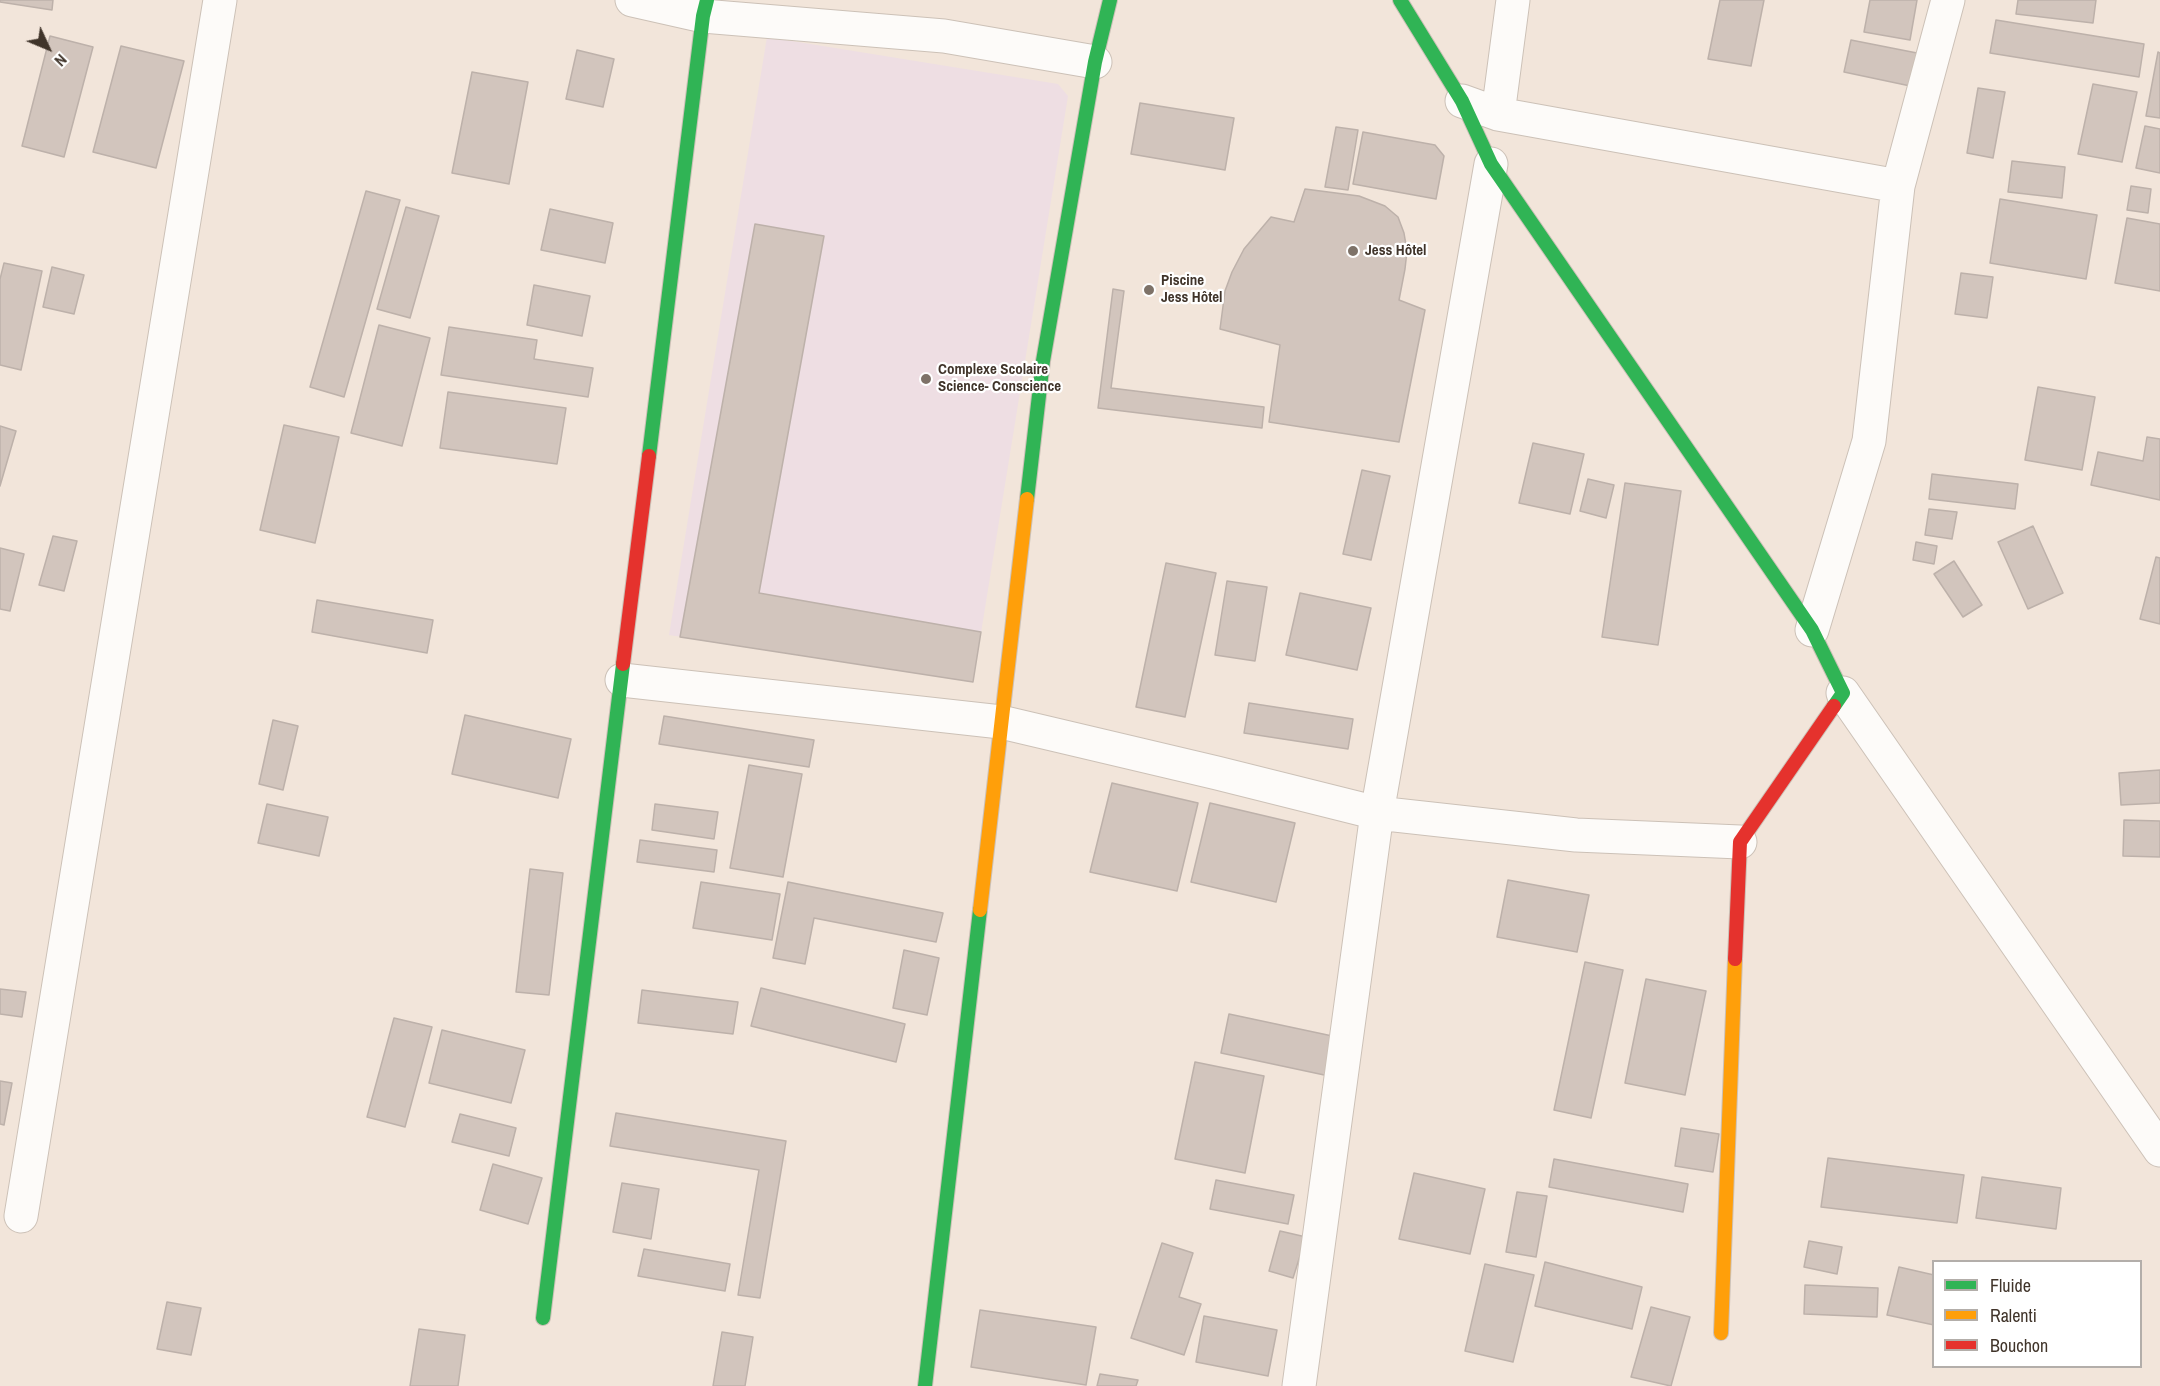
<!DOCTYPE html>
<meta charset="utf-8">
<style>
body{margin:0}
#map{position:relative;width:2160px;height:1386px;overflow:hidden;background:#f2e5da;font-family:"Archivo Narrow",sans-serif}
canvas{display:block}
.legend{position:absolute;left:1932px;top:1260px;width:210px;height:108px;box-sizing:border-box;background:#fff;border:2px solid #b3aeaa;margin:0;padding:8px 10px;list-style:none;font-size:18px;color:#40342a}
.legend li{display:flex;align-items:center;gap:12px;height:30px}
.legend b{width:30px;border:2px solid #b3aeaa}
.north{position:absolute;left:18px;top:18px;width:60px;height:60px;-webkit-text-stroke:4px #fff;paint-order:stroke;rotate:134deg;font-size:16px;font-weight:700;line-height:24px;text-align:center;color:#40342a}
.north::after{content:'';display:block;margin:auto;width:21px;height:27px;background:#40342a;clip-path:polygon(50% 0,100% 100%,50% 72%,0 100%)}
</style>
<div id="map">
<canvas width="2160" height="1386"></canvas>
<ul class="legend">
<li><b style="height:8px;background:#30b455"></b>Fluide</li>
<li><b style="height:8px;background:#ff9f0a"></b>Ralenti</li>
<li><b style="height:8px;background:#e5322d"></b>Bouchon</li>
</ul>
<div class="north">N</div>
</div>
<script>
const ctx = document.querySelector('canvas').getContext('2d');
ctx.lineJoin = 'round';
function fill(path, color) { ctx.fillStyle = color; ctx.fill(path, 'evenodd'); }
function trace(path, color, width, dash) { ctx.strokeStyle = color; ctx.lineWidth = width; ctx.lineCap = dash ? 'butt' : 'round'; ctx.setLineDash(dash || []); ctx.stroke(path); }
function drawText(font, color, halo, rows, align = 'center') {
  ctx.font = font + ' "Archivo Narrow",sans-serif'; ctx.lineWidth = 4.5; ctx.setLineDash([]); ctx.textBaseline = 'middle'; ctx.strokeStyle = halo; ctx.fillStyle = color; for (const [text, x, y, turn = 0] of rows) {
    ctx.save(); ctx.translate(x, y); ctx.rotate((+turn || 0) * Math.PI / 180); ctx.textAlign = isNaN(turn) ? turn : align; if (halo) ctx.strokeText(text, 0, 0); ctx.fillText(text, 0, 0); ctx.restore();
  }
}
const education = new Path2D(`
 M 767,37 L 1058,84 L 1068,96 L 973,682 L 669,635 Z`);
const building = new Path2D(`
 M 0,0 L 53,0 L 52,10 L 0,2 Z
 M 1720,0 L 1764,0 L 1751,66 L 1708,59 Z
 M 1870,0 L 1917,0 L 1910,40 L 1864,32 Z
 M 2018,0 L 2096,0 L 2093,23 L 2016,14 Z
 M 1996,20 L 2144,44 L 2139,77 L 1990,53 Z
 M 50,36 L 93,47 L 64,157 L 22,146 Z
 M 1851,40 L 1922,54 L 1915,87 L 1844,72 Z
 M 121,46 L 184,61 L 156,168 L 93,152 Z
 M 577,50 L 614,59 L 603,107 L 566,99 Z
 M 2158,52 L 2160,53 L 2160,118 L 2146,116 Z
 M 472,72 L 528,82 L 509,184 L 452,173 Z
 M 2093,84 L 2137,92 L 2122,162 L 2078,154 Z
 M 1978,88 L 2005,92 L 1993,158 L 1967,153 Z
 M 1140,103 L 1234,118 L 1225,170 L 1131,154 Z
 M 2145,126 L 2160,129 L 2160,173 L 2136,168 Z
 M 1336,127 L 1358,130 L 1348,190 L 1325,187 Z
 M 1363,132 L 1435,145 L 1444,156 L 1436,199 L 1353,184 Z
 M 2012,161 L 2065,167 L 2062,198 L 2008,192 Z
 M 2131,186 L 2151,189 L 2148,213 L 2127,210 Z
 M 1305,189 L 1359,196 L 1385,206 L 1398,217 L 1404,233 L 1407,251 L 1405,269 L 1399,300 L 1425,310 L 1399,442 L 1269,422 L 1280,345 L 1220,329 L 1225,291 L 1232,272 L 1244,249 L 1271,217 L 1294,222 Z
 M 366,191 L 400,200 L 344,397 L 310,387 Z
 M 2000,199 L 2097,215 L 2086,279 L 1990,263 Z
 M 406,207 L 439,216 L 410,318 L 377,309 Z
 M 550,209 L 613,223 L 605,263 L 541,250 Z
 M 2127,218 L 2160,224 L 2160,291 L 2115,283 Z
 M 755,224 L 824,236 L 759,593 L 981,632 L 973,682 L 680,637 Z
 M 4,263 L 42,271 L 21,370 L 0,365 L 0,279 Z
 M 52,267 L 84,275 L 74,314 L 43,307 Z
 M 1961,273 L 1993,277 L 1987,318 L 1955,314 Z
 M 534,285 L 590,296 L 582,336 L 527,325 Z
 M 1113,289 L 1124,291 L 1111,388 L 1264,407 L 1262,428 L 1098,408 Z
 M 379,325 L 430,338 L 402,446 L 351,433 Z
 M 449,327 L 537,340 L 534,359 L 593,368 L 588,397 L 441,375 Z
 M 2038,387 L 2095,397 L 2082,470 L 2025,460 Z
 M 448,392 L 566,408 L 557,464 L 440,448 Z
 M 284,425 L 339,437 L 315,543 L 260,530 Z
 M 0,426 L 16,431 L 0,486 Z
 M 2147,437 L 2160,439 L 2160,500 L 2091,485 L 2098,452 L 2143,461 Z
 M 1533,443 L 1584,454 L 1570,514 L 1519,503 Z
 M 1362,470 L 1390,476 L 1371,560 L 1343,554 Z
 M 1932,474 L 2018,484 L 2015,509 L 1929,499 Z
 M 1588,479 L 1614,485 L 1606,518 L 1580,511 Z
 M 1625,483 L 1681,491 L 1658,645 L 1602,637 Z
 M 1929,509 L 1957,512 L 1952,539 L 1925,535 Z
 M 2033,526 L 2063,593 L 2028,609 L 1998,542 Z
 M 53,536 L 77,541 L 64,591 L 39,585 Z
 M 1916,542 L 1937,546 L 1934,564 L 1913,560 Z
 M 0,548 L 24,554 L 10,611 L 0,609 Z
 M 2156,557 L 2160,558 L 2160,624 L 2140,619 Z
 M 1954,561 L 1982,605 L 1963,617 L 1934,574 Z
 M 1166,563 L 1216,573 L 1185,717 L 1136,707 Z
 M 1227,581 L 1267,587 L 1255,661 L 1215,655 Z
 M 1300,593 L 1371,608 L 1357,670 L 1286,655 Z
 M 317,600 L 433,620 L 427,653 L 312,632 Z
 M 1249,703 L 1353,719 L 1348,749 L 1244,733 Z
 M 465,715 L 571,739 L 558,798 L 452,774 Z
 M 664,716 L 814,740 L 809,767 L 659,744 Z
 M 273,720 L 298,726 L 283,790 L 259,784 Z
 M 749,765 L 802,774 L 783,877 L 730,868 Z
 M 2160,770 L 2160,803 L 2121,805 L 2119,773 Z
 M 1112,783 L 1198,803 L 1177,891 L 1090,872 Z
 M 1210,803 L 1295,823 L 1276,902 L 1191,882 Z
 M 267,804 L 328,817 L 319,856 L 258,843 Z
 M 655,804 L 718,812 L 714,839 L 652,830 Z
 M 2124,820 L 2160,821 L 2160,857 L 2123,856 Z
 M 640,840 L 717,850 L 714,872 L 637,862 Z
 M 530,869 L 563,873 L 549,995 L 516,992 Z
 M 1508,880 L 1589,895 L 1577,952 L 1497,937 Z
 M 701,882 L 780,894 L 772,940 L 693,928 Z
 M 788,882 L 943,913 L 936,942 L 814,918 L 805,964 L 773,958 Z
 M 904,950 L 939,958 L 927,1015 L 893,1008 Z
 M 1585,962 L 1623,970 L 1591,1118 L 1554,1110 Z
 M 1646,979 L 1706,991 L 1685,1095 L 1625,1083 Z
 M 761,988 L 905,1024 L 896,1062 L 751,1026 Z
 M 0,989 L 26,992 L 22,1017 L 0,1014 Z
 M 642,990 L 738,1002 L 733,1034 L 638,1023 Z
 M 1229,1014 L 1337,1037 L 1329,1076 L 1221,1053 Z
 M 394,1018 L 432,1027 L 405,1127 L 367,1117 Z
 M 442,1030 L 525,1050 L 511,1103 L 429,1083 Z
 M 1195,1062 L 1264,1076 L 1245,1173 L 1175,1159 Z
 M 0,1081 L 12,1083 L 4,1125 L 0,1124 Z
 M 616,1113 L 786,1141 L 760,1298 L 738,1295 L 759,1170 L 610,1146 Z
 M 460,1114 L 516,1128 L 509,1156 L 452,1142 Z
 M 1681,1128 L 1719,1134 L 1713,1172 L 1675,1166 Z
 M 1828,1158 L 1964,1175 L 1957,1223 L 1821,1207 Z
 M 1554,1159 L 1688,1184 L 1683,1212 L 1549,1187 Z
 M 493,1164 L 542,1178 L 528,1224 L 480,1210 Z
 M 1414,1173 L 1485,1189 L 1470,1254 L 1399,1239 Z
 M 1982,1177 L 2061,1188 L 2056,1229 L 1976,1218 Z
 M 1216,1180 L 1294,1195 L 1288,1224 L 1210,1209 Z
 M 622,1183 L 659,1189 L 651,1239 L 613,1232 Z
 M 1517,1192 L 1547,1196 L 1536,1257 L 1506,1252 Z
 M 1280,1231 L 1306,1237 L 1293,1278 L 1269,1271 Z
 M 1809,1241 L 1842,1247 L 1837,1274 L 1804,1267 Z
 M 1162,1243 L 1193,1253 L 1179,1297 L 1201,1304 L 1184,1355 L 1131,1338 Z
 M 644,1249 L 730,1264 L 725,1291 L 638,1276 Z
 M 1545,1262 L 1642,1287 L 1632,1329 L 1535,1306 Z
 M 1485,1264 L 1534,1275 L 1513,1362 L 1465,1351 Z
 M 1899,1267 L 1934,1275 L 1934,1325 L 1887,1315 Z
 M 1805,1285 L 1878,1288 L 1877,1317 L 1804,1314 Z
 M 167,1302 L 201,1308 L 191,1355 L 157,1349 Z
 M 1651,1307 L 1690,1317 L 1671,1386 L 1631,1377 Z
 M 980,1310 L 1096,1327 L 1086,1385 L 971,1367 Z
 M 1204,1316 L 1277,1330 L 1268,1376 L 1196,1362 Z
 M 419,1329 L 465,1335 L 458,1386 L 410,1386 Z
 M 722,1332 L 753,1337 L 745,1386 L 713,1386 Z
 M 1100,1374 L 1138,1380 L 1136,1386 L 1097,1386 Z`);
const street = new Path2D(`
 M 632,0 L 703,16 L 944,36 L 1095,62
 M 1462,101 L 1498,114 L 1898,186
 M 1498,114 L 1513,0
 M 1812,630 L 1869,441 L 1898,186 L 1948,0
 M 622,680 L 1001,722 L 1217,773 L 1377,813 L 1576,835 L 1740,842
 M 1843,693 L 2160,1150
 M 21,1216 L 220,0
 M 1299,1386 L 1377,813 L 1491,164`);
const fast = new Path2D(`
 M 1400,0 L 1462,101 L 1491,164 L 1812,630 L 1843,693 L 1834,706
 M 649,456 L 703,16 L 707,0
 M 1027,499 L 1043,361 L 1095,62 L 1110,0
 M 543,1318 L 623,664
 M 925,1386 L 980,910`);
const slow = new Path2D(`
 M 980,910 L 1027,499
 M 1721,1333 L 1735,959`);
const jam = new Path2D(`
 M 623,664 L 649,456
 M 1735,959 L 1740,842 L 1834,706`);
const markers = [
 [1353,251,6,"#7e7268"],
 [1149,290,6,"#7e7268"],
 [926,379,6,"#7e7268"]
];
const poiNames = [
 ["Jess Hôtel",1365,251],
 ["Piscine",1161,281],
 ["Jess Hôtel",1161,298],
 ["Complexe Scolaire",938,370],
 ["Science- Conscience",938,387]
];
fill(education, '#eedee3');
fill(building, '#d2c5bd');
trace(building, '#bdb1aa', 1.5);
trace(street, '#ccc1b7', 35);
trace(fast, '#ccc1b7', 16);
trace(slow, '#ccc1b7', 16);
trace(jam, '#ccc1b7', 16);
trace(street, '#fdfbf9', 33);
trace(fast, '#30b455', 14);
trace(slow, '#ff9f0a', 14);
trace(jam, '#e5322d', 14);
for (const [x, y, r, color] of markers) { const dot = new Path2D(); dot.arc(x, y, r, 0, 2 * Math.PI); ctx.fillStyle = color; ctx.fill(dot); trace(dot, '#fff', 2); }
drawText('bold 15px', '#40342a', '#fff', poiNames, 'left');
</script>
